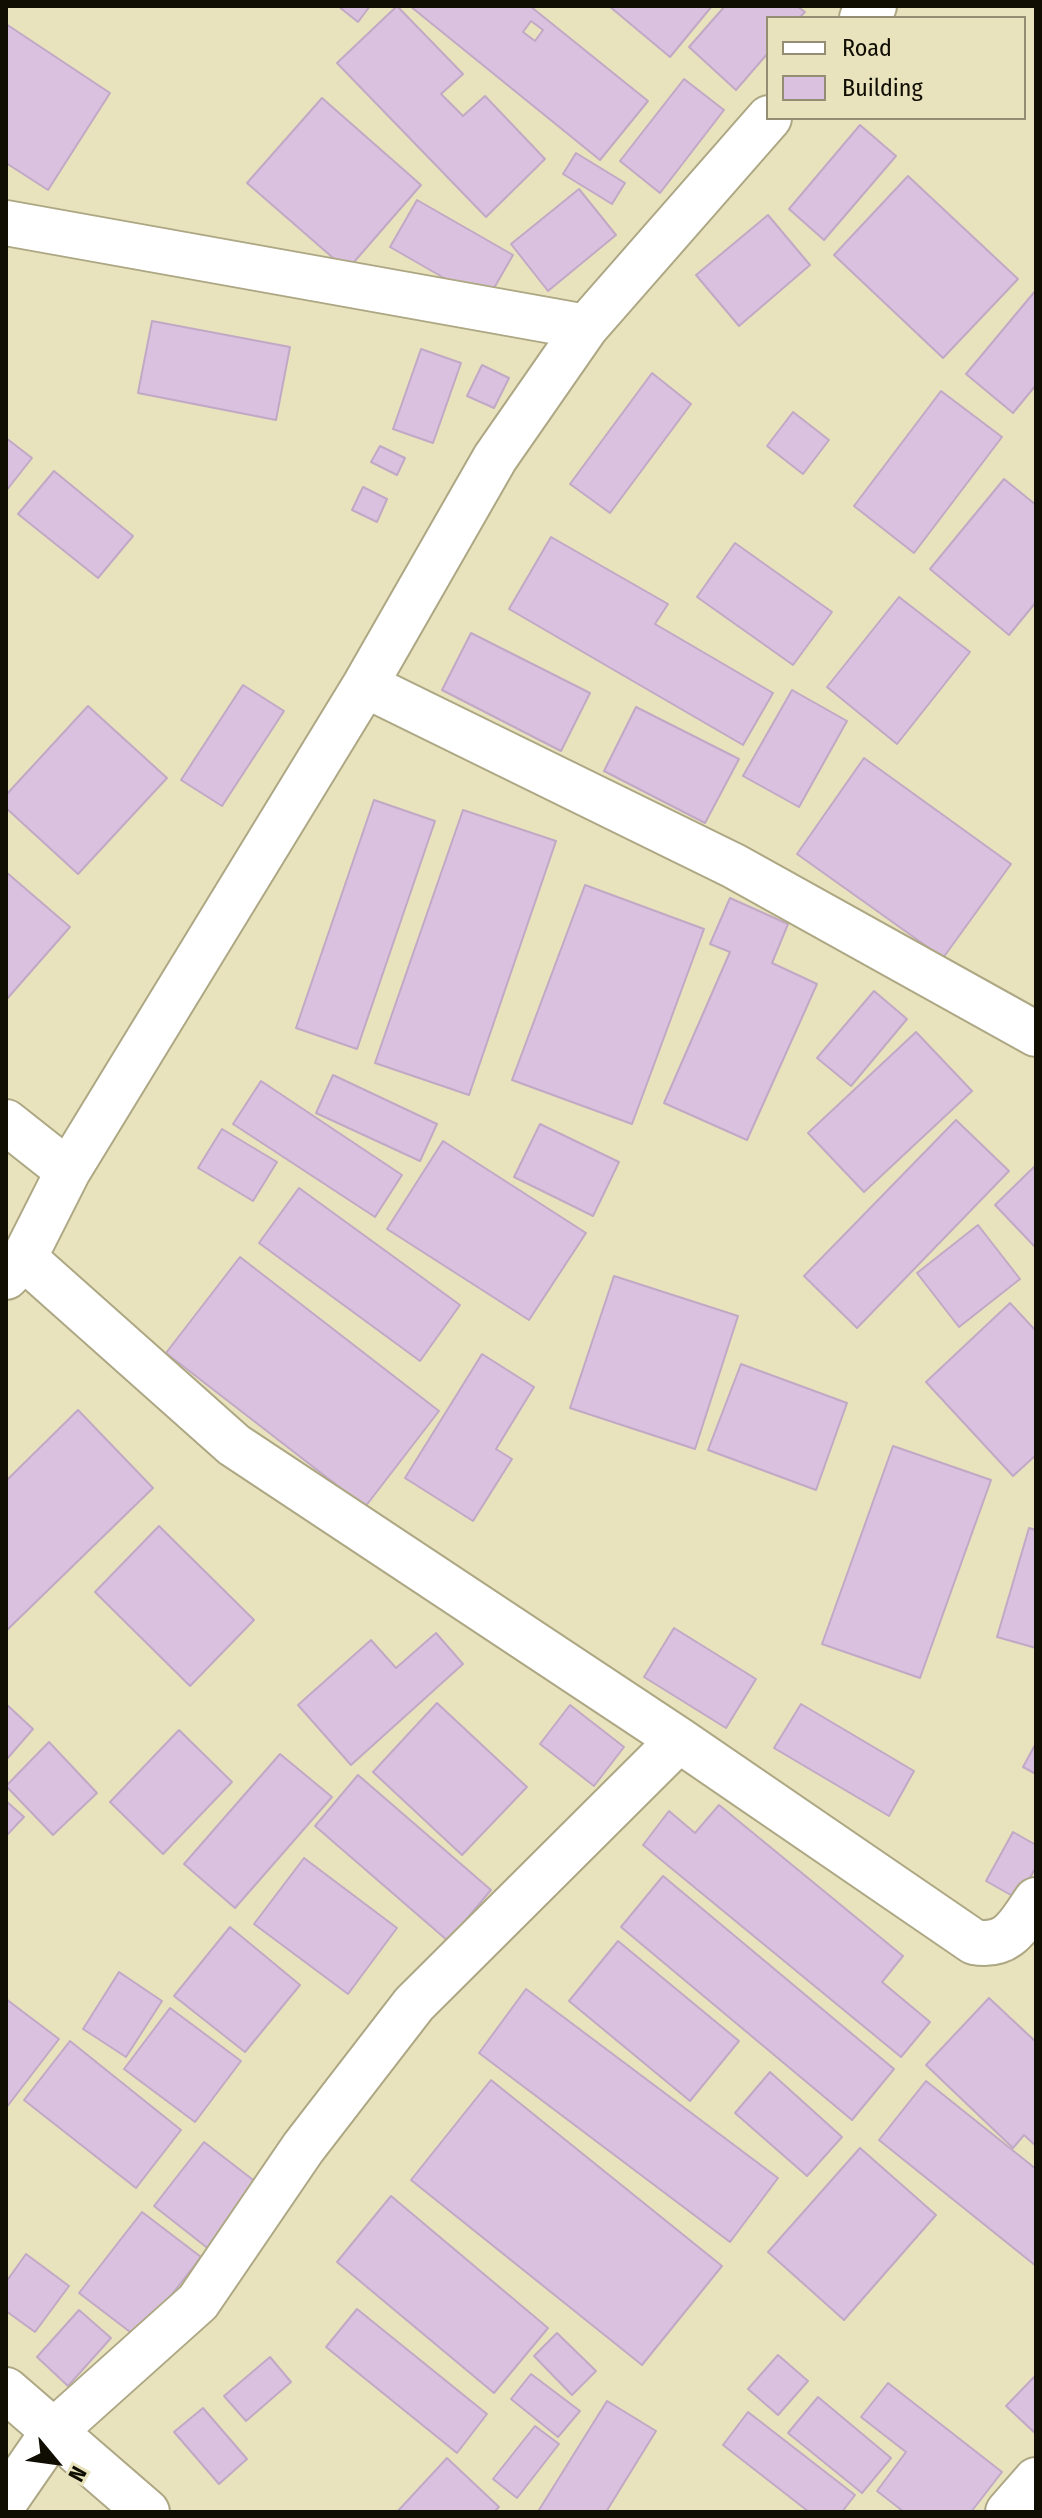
<!DOCTYPE html>
<style>
body{margin:0}
#map{position:relative;width:1042px;height:2518px;overflow:hidden;background:#e8e2bd;font-family:"Fira Sans Condensed",sans-serif}
canvas{display:block}
.frame{position:absolute;inset:0;border:8px solid #100e03;pointer-events:none}
.legend{position:absolute;left:766px;top:16px;width:260px;height:104px;box-sizing:border-box;background:#e8e2bd;border:2px solid #928d73;margin:0;padding:10px 14px;list-style:none;font-size:24px;color:#100e03}
.legend li{display:flex;align-items:center;gap:16px;height:40px}
.legend b{width:40px;border:2px solid #928d73}
.north{position:absolute;left:16px;top:2422px;width:80px;height:80px;-webkit-text-stroke:6px #e8e2bd;paint-order:stroke;rotate:119deg;font-size:22px;font-weight:700;line-height:32px;text-align:center;color:#100e03}
.north::after{content:'';display:block;margin:auto;width:28px;height:36px;background:#100e03;clip-path:polygon(50% 0,100% 100%,50% 72%,0 100%)}
</style>
<div id="map">
<canvas width="1042" height="2518"></canvas>
<div class="frame"></div>
<ul class="legend">
<li><b style="height:10px;background:#fff"></b>Road</li>
<li><b style="height:22px;background:#dac1df"></b>Building</li>
</ul>
<div class="north">N</div>
</div>
<script>
const ctx = document.querySelector('canvas').getContext('2d');
ctx.lineJoin = 'round';
function fill(path, color) { ctx.fillStyle = color; ctx.fill(path, 'evenodd'); }
function trace(path, color, width, dash) { ctx.strokeStyle = color; ctx.lineWidth = width; ctx.lineCap = dash ? 'butt' : 'round'; ctx.setLineDash(dash || []); ctx.stroke(path); }
const building = new Path2D(`
 M 338,6 L 370,6 L 358,22 Z
 M 397,6 L 463,74 L 441,94 L 463,116 L 485,96 L 545,159 L 486,217 L 337,63 Z
 M 410,6 L 530,6 L 648,101 L 600,160 ZM 531,21 L 543,30 L 535,41 L 523,32 Z
 M 609,6 L 712,6 L 670,57 Z
 M 725,6 L 797,6 L 805,12 L 799,18 L 768,18 L 768,53 L 736,90 L 689,47 Z
 M 6,24 L 110,93 L 48,190 L 6,163 Z
 M 684,79 L 724,110 L 660,193 L 620,161 Z
 M 322,98 L 421,185 L 347,270 L 247,183 Z
 M 860,125 L 896,156 L 824,240 L 789,209 Z
 M 576,153 L 625,183 L 612,204 L 563,174 Z
 M 908,176 L 1018,279 L 943,358 L 834,255 Z
 M 579,189 L 616,235 L 548,291 L 511,244 Z
 M 417,200 L 513,255 L 486,302 L 390,247 Z
 M 768,215 L 810,265 L 739,326 L 696,275 Z
 M 1036,290 L 1036,385 L 1013,413 L 966,374 Z
 M 152,321 L 290,347 L 276,420 L 138,393 Z
 M 421,349 L 461,363 L 433,443 L 393,429 Z
 M 482,365 L 509,378 L 494,408 L 467,396 Z
 M 652,373 L 691,404 L 610,513 L 570,484 Z
 M 941,391 L 1002,437 L 914,553 L 854,506 Z
 M 793,412 L 829,440 L 803,474 L 767,446 Z
 M 6,438 L 32,458 L 6,491 Z
 M 380,446 L 405,458 L 397,475 L 371,462 Z
 M 54,471 L 133,536 L 98,578 L 18,514 Z
 M 1004,479 L 1036,505 L 1036,602 L 1009,635 L 930,569 Z
 M 363,487 L 387,499 L 377,522 L 352,510 Z
 M 551,537 L 668,604 L 655,624 L 773,693 L 743,745 L 509,609 Z
 M 735,543 L 832,612 L 793,665 L 697,597 Z
 M 899,597 L 970,652 L 897,744 L 827,687 Z
 M 471,633 L 590,693 L 561,751 L 442,690 Z
 M 243,685 L 284,711 L 222,806 L 181,780 Z
 M 792,690 L 847,721 L 799,807 L 743,776 Z
 M 88,706 L 167,778 L 78,874 L 6,808 L 6,795 Z
 M 636,707 L 739,759 L 705,823 L 604,771 Z
 M 864,758 L 1011,864 L 943,958 L 797,854 Z
 M 374,800 L 435,821 L 357,1049 L 296,1028 Z
 M 463,810 L 556,841 L 469,1095 L 375,1063 Z
 M 6,872 L 70,927 L 6,1000 Z
 M 585,885 L 704,929 L 632,1124 L 512,1080 Z
 M 730,898 L 788,924 L 772,963 L 817,984 L 747,1140 L 664,1103 L 730,952 L 710,944 Z
 M 874,991 L 907,1019 L 851,1086 L 817,1058 Z
 M 916,1032 L 972,1091 L 864,1192 L 808,1133 Z
 M 333,1075 L 437,1124 L 420,1161 L 316,1113 Z
 M 261,1081 L 402,1175 L 375,1217 L 233,1124 Z
 M 956,1120 L 1009,1171 L 857,1328 L 804,1276 Z
 M 540,1124 L 619,1162 L 593,1216 L 514,1177 Z
 M 222,1129 L 277,1162 L 253,1201 L 198,1168 Z
 M 443,1141 L 586,1233 L 529,1320 L 387,1229 Z
 M 1036,1165 L 1036,1248 L 995,1205 Z
 M 299,1188 L 460,1305 L 420,1361 L 259,1243 Z
 M 978,1225 L 1020,1279 L 959,1327 L 917,1273 Z
 M 240,1257 L 439,1411 L 365,1507 L 166,1353 Z
 M 614,1276 L 738,1316 L 695,1449 L 570,1408 Z
 M 1010,1303 L 1036,1331 L 1036,1455 L 1013,1476 L 926,1382 Z
 M 482,1354 L 534,1387 L 496,1449 L 512,1459 L 473,1521 L 405,1478 Z
 M 741,1364 L 847,1403 L 816,1490 L 708,1450 Z
 M 78,1410 L 153,1488 L 6,1631 L 6,1481 Z
 M 893,1446 L 991,1480 L 920,1678 L 822,1644 Z
 M 159,1526 L 254,1620 L 190,1686 L 95,1592 Z
 M 1029,1528 L 1036,1530 L 1036,1648 L 997,1637 Z
 M 674,1628 L 756,1679 L 726,1728 L 644,1677 Z
 M 436,1633 L 463,1664 L 351,1765 L 298,1705 L 371,1640 L 396,1668 Z
 M 437,1703 L 527,1787 L 462,1855 L 373,1772 Z
 M 6,1704 L 33,1729 L 6,1760 Z
 M 801,1704 L 914,1771 L 889,1816 L 774,1748 Z
 M 570,1705 L 624,1747 L 594,1786 L 540,1744 Z
 M 179,1730 L 232,1782 L 163,1854 L 110,1802 Z
 M 49,1742 L 97,1793 L 53,1835 L 6,1786 Z
 M 1036,1743 L 1036,1774 L 1023,1767 Z
 M 280,1754 L 332,1797 L 235,1908 L 184,1864 Z
 M 358,1775 L 491,1890 L 448,1941 L 315,1826 Z
 M 6,1801 L 24,1817 L 6,1836 Z
 M 719,1805 L 903,1956 L 882,1982 L 930,2022 L 901,2057 L 643,1845 L 669,1811 L 695,1833 Z
 M 1013,1832 L 1036,1845 L 1036,1867 L 1018,1899 L 986,1881 Z
 M 304,1858 L 397,1928 L 348,1994 L 254,1924 Z
 M 663,1876 L 894,2069 L 852,2120 L 621,1927 Z
 M 230,1927 L 300,1985 L 245,2052 L 174,1996 Z
 M 618,1941 L 739,2041 L 690,2101 L 569,2001 Z
 M 119,1972 L 162,2001 L 126,2057 L 83,2029 Z
 M 526,1989 L 778,2178 L 730,2242 L 479,2053 Z
 M 989,1998 L 1036,2042 L 1036,2146 L 1024,2135 L 1013,2148 L 926,2065 Z
 M 6,1999 L 59,2039 L 6,2108 Z
 M 170,2008 L 241,2061 L 195,2122 L 124,2069 Z
 M 70,2041 L 181,2130 L 136,2188 L 24,2100 Z
 M 770,2072 L 842,2137 L 807,2176 L 735,2113 Z
 M 491,2080 L 722,2266 L 642,2365 L 411,2180 Z
 M 926,2081 L 1036,2169 L 1036,2266 L 879,2140 Z
 M 204,2142 L 261,2186 L 210,2250 L 154,2206 Z
 M 860,2148 L 936,2215 L 844,2320 L 768,2252 Z
 M 391,2196 L 548,2328 L 494,2393 L 337,2262 Z
 M 142,2212 L 201,2257 L 138,2338 L 79,2293 Z
 M 26,2254 L 69,2286 L 35,2332 L 6,2311 L 6,2282 Z
 M 357,2309 L 487,2414 L 457,2453 L 326,2347 Z
 M 79,2310 L 111,2338 L 68,2386 L 37,2357 Z
 M 557,2333 L 596,2371 L 572,2395 L 534,2356 Z
 M 778,2355 L 808,2381 L 778,2415 L 748,2389 Z
 M 270,2357 L 291,2382 L 246,2421 L 224,2396 Z
 M 531,2374 L 580,2411 L 558,2437 L 511,2399 Z
 M 1036,2375 L 1036,2434 L 1006,2406 Z
 M 888,2383 L 1002,2472 L 971,2512 L 904,2512 L 877,2491 L 906,2452 L 861,2417 Z
 M 818,2397 L 891,2458 L 862,2493 L 788,2433 Z
 M 607,2401 L 656,2431 L 606,2512 L 542,2512 L 539,2510 Z
 M 203,2408 L 247,2459 L 219,2484 L 174,2432 Z
 M 748,2412 L 855,2495 L 842,2512 L 809,2512 L 723,2445 Z
 M 535,2426 L 559,2444 L 517,2498 L 493,2479 Z
 M 447,2458 L 499,2507 L 494,2512 L 397,2512 Z`);
const minor = new Path2D(`
 M 862,18 L 874,6
 M 6,223 L 586,327
 M 365,685 L 734,866 L 1036,1034
 M 6,1122 L 68,1171
 M 24,1258 L 234,1445 L 679,1740 L 974,1942 C 1009,1948 1018,1926 1036,1900
 M 6,1277 L 24,1258 L 68,1171 L 365,685 L 495,458 L 586,327 L 769,118
 M 6,2500 L 53,2432 L 198,2302 L 303,2148 L 414,2004 L 679,1740
 M 1008,2512 L 1036,2480`);
const tertiary = new Path2D(`
 M 6,2390 L 147,2512`);
fill(building, '#dac1df');
trace(building, '#c1a9c6', 2);
trace(minor, '#ada784', 48);
trace(tertiary, '#ada784', 48);
trace(minor, '#fff', 44);
trace(tertiary, '#fff', 44);
</script>
